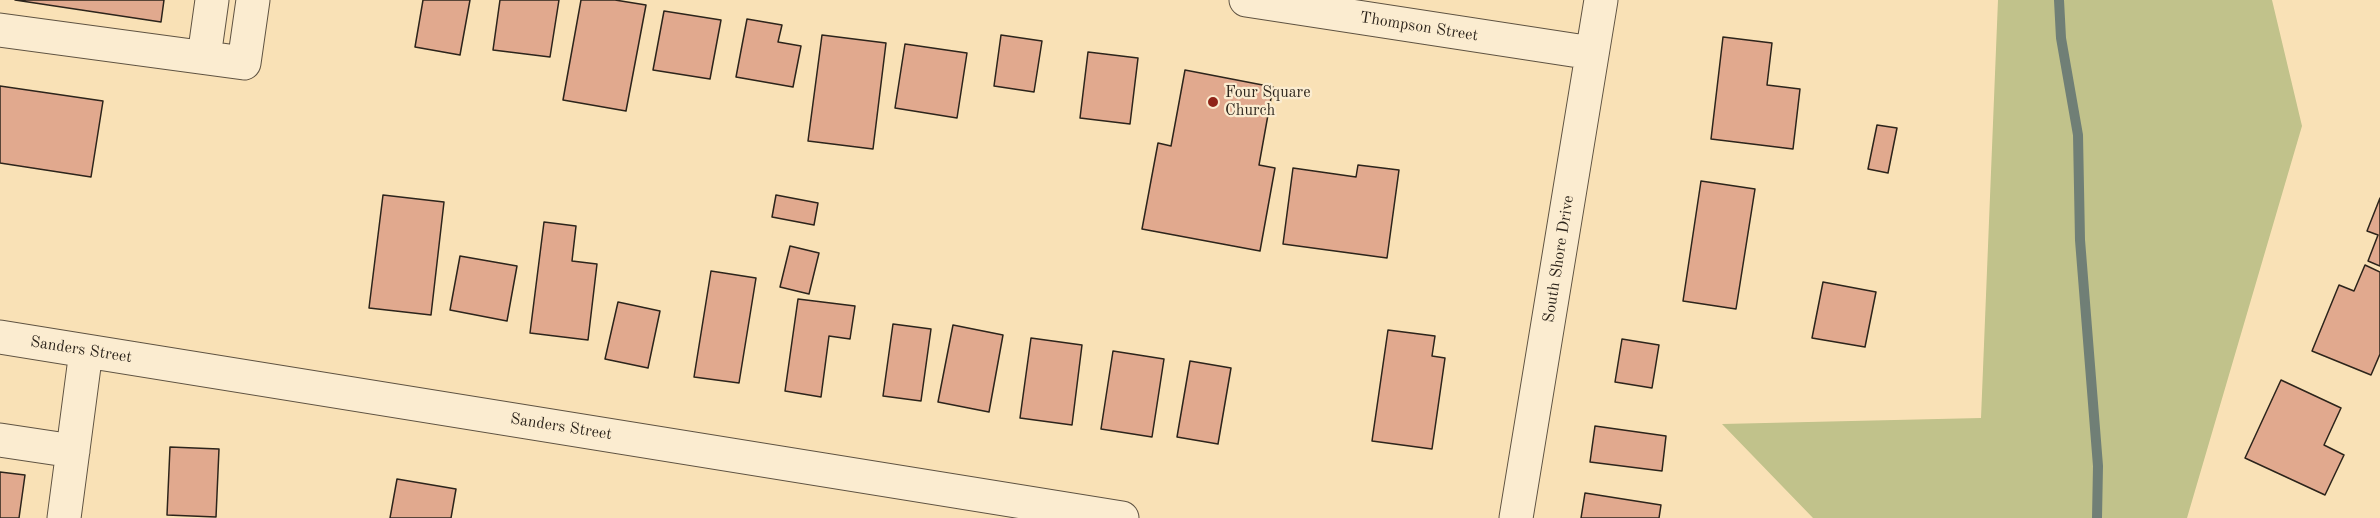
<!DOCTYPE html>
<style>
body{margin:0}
canvas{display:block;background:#f9e1b6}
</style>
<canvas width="2380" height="518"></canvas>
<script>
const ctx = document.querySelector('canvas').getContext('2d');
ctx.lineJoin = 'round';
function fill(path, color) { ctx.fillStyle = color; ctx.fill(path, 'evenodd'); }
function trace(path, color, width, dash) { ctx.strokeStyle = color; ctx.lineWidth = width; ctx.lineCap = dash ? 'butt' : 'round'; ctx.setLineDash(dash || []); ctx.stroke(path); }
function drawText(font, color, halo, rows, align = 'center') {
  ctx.font = font + ' "Old Standard TT",serif'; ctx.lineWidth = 4.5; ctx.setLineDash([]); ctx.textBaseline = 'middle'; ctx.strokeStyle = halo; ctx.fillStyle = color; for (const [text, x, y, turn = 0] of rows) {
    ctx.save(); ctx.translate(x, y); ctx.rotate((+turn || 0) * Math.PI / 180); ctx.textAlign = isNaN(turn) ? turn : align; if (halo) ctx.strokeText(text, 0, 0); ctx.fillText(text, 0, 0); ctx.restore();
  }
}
const green = new Path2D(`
 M 1998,0 L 2272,0 L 2302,126 L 2187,518 L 1813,518 L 1722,424 L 1981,418 Z`);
const stream = new Path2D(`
 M 2059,0 L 2061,38 L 2078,135 L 2080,240 L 2098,466 L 2097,518`);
const building = new Path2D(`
 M 15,0 L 164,0 L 161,22 Z
 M 423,0 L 470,0 L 460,55 L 415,47 Z
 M 500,0 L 559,0 L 550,57 L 493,50 Z
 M 581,0 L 615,0 L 646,5 L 626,111 L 563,100 Z
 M 664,11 L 721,20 L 710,79 L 653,70 Z
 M 747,19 L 782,25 L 778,42 L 801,46 L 793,87 L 736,77 Z
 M 822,35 L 886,43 L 873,149 L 808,141 Z
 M 1001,35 L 1042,41 L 1034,92 L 994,86 Z
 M 1723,37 L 1772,43 L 1767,85 L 1800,89 L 1793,149 L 1711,139 Z
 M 905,44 L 967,53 L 957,118 L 895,108 Z
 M 1088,52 L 1138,58 L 1130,124 L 1080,118 Z
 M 1185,70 L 1273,87 L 1259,165 L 1275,168 L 1260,251 L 1142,229 L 1158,143 L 1171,146 Z
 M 0,86 L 103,101 L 91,177 L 0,163 Z
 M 1877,125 L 1897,128 L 1888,173 L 1868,169 Z
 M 1358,165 L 1399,170 L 1387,258 L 1283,244 L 1293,168 L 1356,177 Z
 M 1701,181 L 1755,189 L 1736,309 L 1683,301 Z
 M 383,195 L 444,202 L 431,315 L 369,308 Z
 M 776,195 L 818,203 L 814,225 L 772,217 Z
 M 2380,198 L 2380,266 L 2368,261 L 2378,235 L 2367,231 Z
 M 544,222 L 576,226 L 572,261 L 597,264 L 588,340 L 530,333 Z
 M 790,246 L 819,253 L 809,294 L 780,287 Z
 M 460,256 L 517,266 L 507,321 L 450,310 Z
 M 2365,265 L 2380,272 L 2380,354 L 2371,375 L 2312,351 L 2339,285 L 2354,291 Z
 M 711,271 L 756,278 L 739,383 L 694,377 Z
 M 1823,282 L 1876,292 L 1865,347 L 1812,338 Z
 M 798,299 L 855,306 L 850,339 L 829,336 L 821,397 L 785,391 Z
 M 618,302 L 660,311 L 648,368 L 605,359 Z
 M 893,324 L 931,329 L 921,401 L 883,396 Z
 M 953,325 L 1003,335 L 989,412 L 938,402 Z
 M 1388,330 L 1435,336 L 1432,356 L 1445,358 L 1432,449 L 1372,441 Z
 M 1031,338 L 1082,345 L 1072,425 L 1020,418 Z
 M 1622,339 L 1659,345 L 1652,388 L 1615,382 Z
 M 1113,351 L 1164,359 L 1152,437 L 1101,429 Z
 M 1190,361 L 1231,368 L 1218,444 L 1177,437 Z
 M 2281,380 L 2341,408 L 2324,445 L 2344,455 L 2325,495 L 2245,458 Z
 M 1595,426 L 1666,436 L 1662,471 L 1590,462 Z
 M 170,447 L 219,449 L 216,517 L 167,515 Z
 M 0,472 L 25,475 L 19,518 L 0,518 Z
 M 397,479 L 456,489 L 451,518 L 390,518 Z
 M 1585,493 L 1661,505 L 1659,518 L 1581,518 Z`);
const minor = new Path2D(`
 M 1246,0 L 1592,53
 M 0,30 L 244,63 L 253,0
 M 204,57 L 212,0
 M 0,337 L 1122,518
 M 0,440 L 73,451
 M 64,518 L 86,351
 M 1516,518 L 1601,0`);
const markers = [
 [1213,102,6,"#8f2418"]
];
const streetNames = [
 ["Thompson Street",1419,27,9],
 ["South Shore Drive",1559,259,-81],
 ["Sanders Street",81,350,9],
 ["Sanders Street",561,427,9]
];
const poiNames = [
 ["Four Square",1225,93],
 ["Church",1225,111]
];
fill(green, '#c1c28b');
trace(stream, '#707f76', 10);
fill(building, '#e1a98e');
trace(building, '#2c241b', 1.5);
trace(minor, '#5f5342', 35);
trace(minor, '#fbecd0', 33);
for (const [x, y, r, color] of markers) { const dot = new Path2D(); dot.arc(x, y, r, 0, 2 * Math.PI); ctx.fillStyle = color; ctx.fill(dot); trace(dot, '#fbecd0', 2); }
drawText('16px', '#2c241b', '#fbecd0', streetNames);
drawText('16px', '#2c241b', '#fbecd0', poiNames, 'left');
</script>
